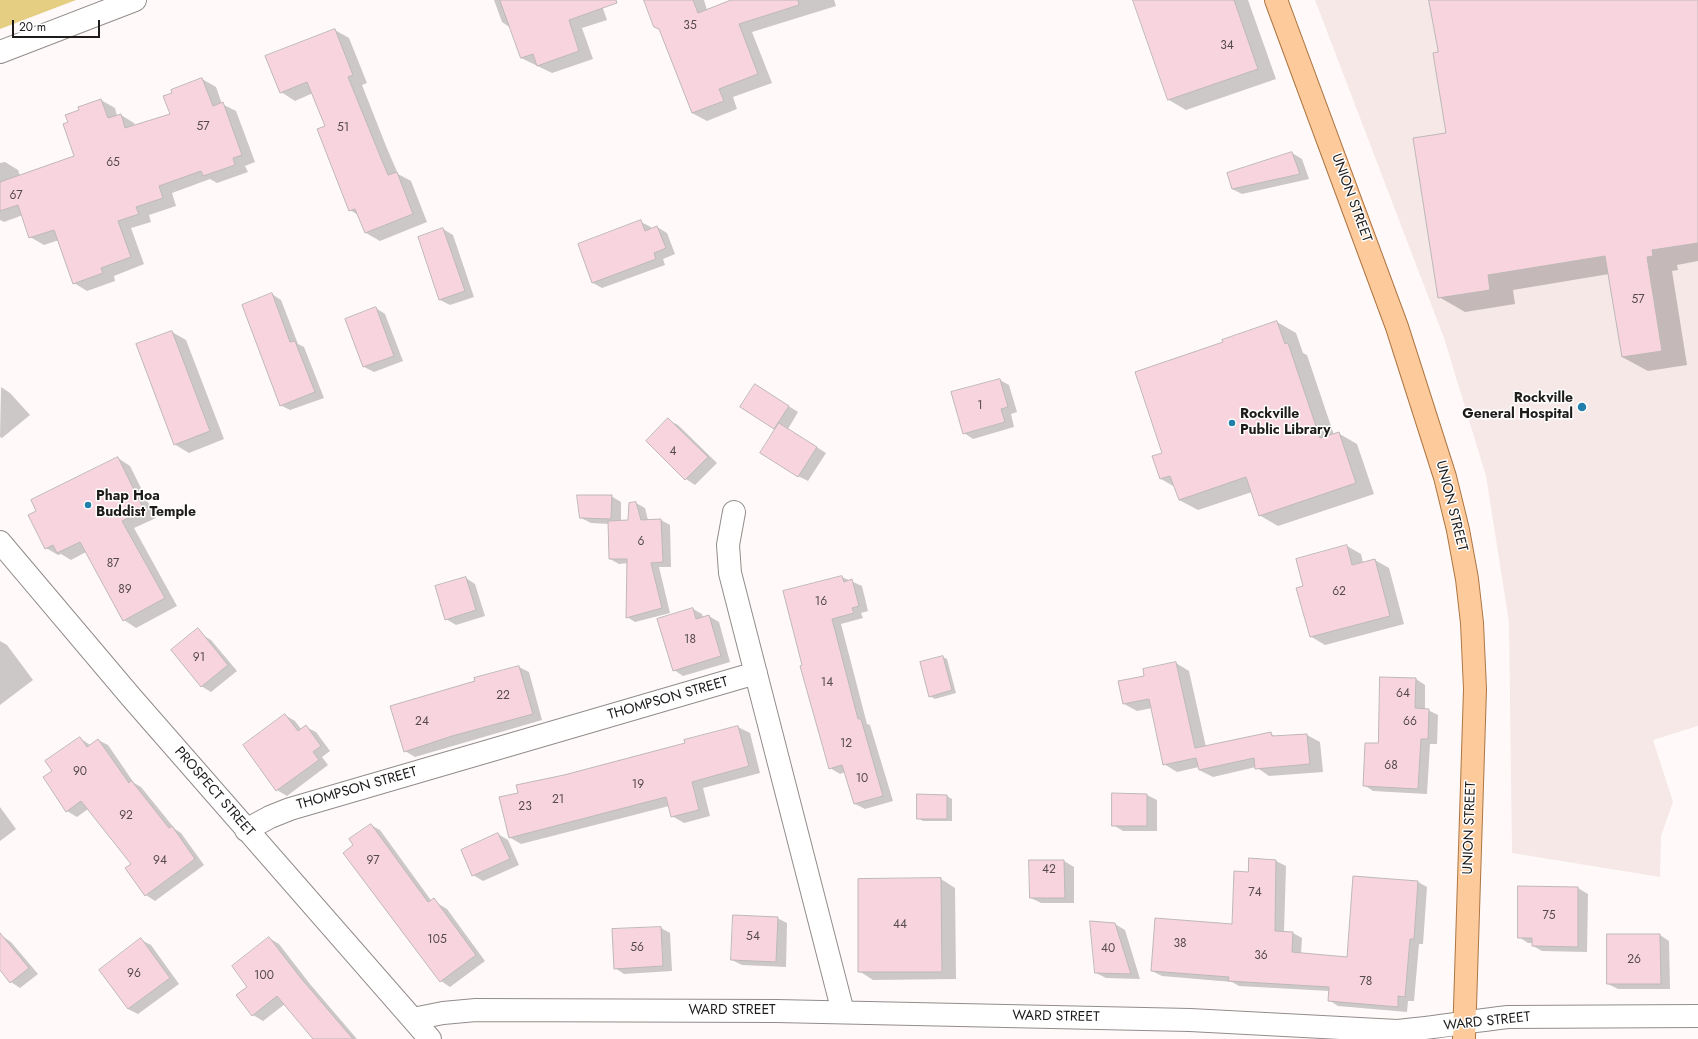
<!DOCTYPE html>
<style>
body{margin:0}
#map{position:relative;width:1698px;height:1039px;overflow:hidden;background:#fffaf9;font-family:Jost,sans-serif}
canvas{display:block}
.scale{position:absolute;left:12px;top:20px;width:88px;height:18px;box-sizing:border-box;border:2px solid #1e1c1b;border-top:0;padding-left:5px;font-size:12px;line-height:14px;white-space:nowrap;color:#1e1c1b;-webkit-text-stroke:3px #fff;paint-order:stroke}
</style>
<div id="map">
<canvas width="1698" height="1039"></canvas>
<div class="scale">20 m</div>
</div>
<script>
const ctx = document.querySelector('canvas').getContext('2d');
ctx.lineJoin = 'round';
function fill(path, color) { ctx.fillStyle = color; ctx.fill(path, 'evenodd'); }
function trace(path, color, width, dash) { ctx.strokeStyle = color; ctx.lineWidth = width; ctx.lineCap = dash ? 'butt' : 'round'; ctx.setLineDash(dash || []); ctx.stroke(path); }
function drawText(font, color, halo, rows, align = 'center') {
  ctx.font = font + ' Jost,sans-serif'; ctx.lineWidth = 3; ctx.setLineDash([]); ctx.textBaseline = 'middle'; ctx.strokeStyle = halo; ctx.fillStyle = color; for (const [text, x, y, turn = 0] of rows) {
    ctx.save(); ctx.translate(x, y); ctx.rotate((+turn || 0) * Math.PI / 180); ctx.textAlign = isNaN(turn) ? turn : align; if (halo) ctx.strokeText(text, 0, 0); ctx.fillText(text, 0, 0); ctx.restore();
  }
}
const built = new Path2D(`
 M 1315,0 L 1698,0 L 1698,726 L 1653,740 L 1673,802 L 1661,836 L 1660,877 L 1512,853 L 1509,622 L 1486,476 L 1444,338 Z`);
const green = new Path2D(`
 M 0,0 L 76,0 L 0,29 Z`);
const shadow = new Path2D(`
 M 494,0 L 600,0 L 607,20 L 582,28 L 593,59 L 552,73 L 521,58 L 511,28 L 502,22 Z
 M 645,0 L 704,0 L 707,10 L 734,0 L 834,0 L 836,6 L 752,32 L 772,83 L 733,97 L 737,109 L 707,121 L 692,113 L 660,29 Z
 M 1134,0 L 1248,0 L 1276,79 L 1186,110 L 1169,100 Z
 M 1430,0 L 1698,0 L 1698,261 L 1677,265 L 1678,270 L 1672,271 L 1687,365 L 1648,371 L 1622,357 L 1609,274 L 1513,290 L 1515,304 L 1465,312 L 1439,297 L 1447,134 L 1439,53 Z
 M 335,30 L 349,38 L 367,83 L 362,85 L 386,146 L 398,174 L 411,181 L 427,222 L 380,241 L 366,233 L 358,215 L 350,210 L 326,127 L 313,93 L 295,101 L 281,92 Z
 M 202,79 L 216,87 L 222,104 L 236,111 L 255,162 L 245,166 L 248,172 L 217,183 L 210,179 L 172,193 L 176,206 L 149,215 L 151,222 L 131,228 L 144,264 L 114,276 L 115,281 L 87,291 L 74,283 L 59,240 L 44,245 L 30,237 L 23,215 L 4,222 L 0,220 L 0,163 L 5,162 L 18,170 L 20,176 L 75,157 L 101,100 L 115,108 L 117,116 L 121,115 L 134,123 L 135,126 L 171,115 Z
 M 1292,153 L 1302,159 L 1309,179 L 1242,194 L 1232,189 Z
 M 641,222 L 651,227 L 651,229 L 657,227 L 667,233 L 675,254 L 663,259 L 665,265 L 602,288 L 593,283 Z
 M 443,229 L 453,235 L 474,297 L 450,305 L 440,300 L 419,238 Z
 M 272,294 L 281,300 L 298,344 L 304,347 L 324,398 L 290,410 L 280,405 Z
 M 376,308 L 385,314 L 403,361 L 374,372 L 364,367 L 346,320 Z
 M 1277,322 L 1296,333 L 1303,353 L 1307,355 L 1334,435 L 1338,433 L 1357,444 L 1374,494 L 1278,526 L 1259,515 L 1252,492 L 1198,510 L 1179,500 L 1175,487 L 1161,479 L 1164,453 L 1224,343 L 1223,340 Z
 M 172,332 L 186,340 L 224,439 L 189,453 L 174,444 Z
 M 1000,380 L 1009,385 L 1017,412 L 1011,414 L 1014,427 L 973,439 L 964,433 Z
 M 1,387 L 10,393 L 30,415 L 2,438 L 0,437 Z
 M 765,391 L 798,412 L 788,429 L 826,453 L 808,481 L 798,476 L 776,429 L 742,406 Z
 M 668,420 L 678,425 L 717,463 L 695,485 L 686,479 Z
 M 118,458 L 130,466 L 156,518 L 134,528 L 177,606 L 136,628 L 124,620 L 86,552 L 71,560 L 61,554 L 58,555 L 46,548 L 38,511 Z
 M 611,496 L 621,502 L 621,521 L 629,521 L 636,503 L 645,508 L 648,520 L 661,520 L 670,525 L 671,567 L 659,567 L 670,613 L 635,622 L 627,617 L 628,563 L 619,564 L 610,559 L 609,524 L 591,523 L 581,518 Z
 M 1347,546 L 1361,554 L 1363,563 L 1375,560 L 1389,568 L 1404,624 L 1325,645 L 1310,636 L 1304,587 Z
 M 842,577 L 862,586 L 868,611 L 861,613 L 863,618 L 841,624 L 867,724 L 870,725 L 893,801 L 865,809 L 855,804 L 845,772 L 840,774 L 830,768 L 802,666 Z
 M 466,578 L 475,584 L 485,616 L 456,625 L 446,619 Z
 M 693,609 L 702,614 L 703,618 L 709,616 L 719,622 L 730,662 L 683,676 L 674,670 Z
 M 201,634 L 211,640 L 237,671 L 211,692 L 201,686 Z
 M 0,641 L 7,645 L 33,680 L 0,705 Z
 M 943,657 L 947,659 L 956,693 L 935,699 L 930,696 Z
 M 1176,663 L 1189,671 L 1206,747 L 1270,733 L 1276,737 L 1307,735 L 1320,742 L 1323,772 L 1269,776 L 1256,767 L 1213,777 L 1199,770 L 1199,767 L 1177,772 L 1164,764 L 1152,708 L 1137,711 L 1124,704 L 1145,677 Z
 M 519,667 L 529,672 L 542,720 L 415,757 L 405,751 L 476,681 L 475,679 Z
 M 1416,679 L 1425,685 L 1425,710 L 1428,710 L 1438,715 L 1437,744 L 1430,744 L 1427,794 L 1373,791 L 1364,785 L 1379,745 Z
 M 285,715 L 295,721 L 302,730 L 306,727 L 316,732 L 330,751 L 322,757 L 328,765 L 287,796 L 277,790 Z
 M 738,727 L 750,733 L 760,773 L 703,788 L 710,816 L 684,823 L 672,816 L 669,806 L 521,844 L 509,837 L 519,793 L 565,776 L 686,744 L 685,741 Z
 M 80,738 L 90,745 L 98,740 L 108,745 L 134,783 L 141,787 L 175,829 L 181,833 L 204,865 L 155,901 L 146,895 L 132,864 L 88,809 L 77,817 L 67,811 L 44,778 L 54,771 Z
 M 918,795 L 947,796 L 952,799 L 952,821 L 923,821 L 918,818 Z
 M 1147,795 L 1157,800 L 1157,831 L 1123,831 L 1113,825 Z
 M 0,807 L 16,829 L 0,841 Z
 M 371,825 L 380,830 L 433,903 L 437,903 L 447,909 L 485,961 L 450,987 L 441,981 L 355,845 Z
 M 498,834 L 508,840 L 519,865 L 483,881 L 473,875 Z
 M 1064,861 L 1074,867 L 1074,903 L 1041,903 L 1031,898 Z
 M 1276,861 L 1286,866 L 1284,932 L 1293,933 L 1302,938 L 1301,954 L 1348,958 L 1418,882 L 1427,887 L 1423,944 L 1419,944 L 1414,1001 L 1408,1001 L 1407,1012 L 1338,1006 L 1329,1000 L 1329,991 L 1239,986 L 1232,982 L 1162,976 L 1152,971 L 1233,925 L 1249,873 Z
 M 941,879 L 955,888 L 956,979 L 873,980 L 859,971 L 859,880 Z
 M 1519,888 L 1578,888 L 1588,894 L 1587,952 L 1542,951 L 1533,946 L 1533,943 L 1528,943 L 1519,937 Z
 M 777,918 L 787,923 L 786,967 L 742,965 L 732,960 Z
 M 1115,924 L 1125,930 L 1140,979 L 1106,978 L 1096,973 Z
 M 661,928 L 670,933 L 672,971 L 624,974 L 615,968 Z
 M 1660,935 L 1669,941 L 1670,989 L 1618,989 L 1608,984 Z
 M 2,936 L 11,942 L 38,974 L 20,988 L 11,982 L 0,969 L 0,938 Z
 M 269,938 L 279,944 L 310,984 L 357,1039 L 315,1039 L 285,1004 L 263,1021 L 253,1015 L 249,987 Z
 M 141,940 L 151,945 L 179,984 L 138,1014 L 128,1009 Z`);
const building = new Path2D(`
 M 500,0 L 616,0 L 617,3 L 569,20 L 579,51 L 537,66 L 533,54 L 521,58 Z
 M 644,0 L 693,0 L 698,13 L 731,0 L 798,0 L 799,5 L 739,24 L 758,74 L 719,89 L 724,101 L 692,113 L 659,29 L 654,27 Z
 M 1133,0 L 1234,0 L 1258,69 L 1168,100 Z
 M 1429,0 L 1698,0 L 1698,243 L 1652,250 L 1653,256 L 1647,257 L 1662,351 L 1622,357 L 1605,256 L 1488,275 L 1490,290 L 1438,298 L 1413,138 L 1446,133 L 1433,53 L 1438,52 Z
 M 335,29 L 353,75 L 348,77 L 372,136 L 388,175 L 397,172 L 413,214 L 365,233 L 355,209 L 349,211 L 317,129 L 325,126 L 307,82 L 280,93 L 265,56 Z
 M 202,78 L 213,106 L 223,102 L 242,155 L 233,158 L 235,165 L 203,176 L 201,171 L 159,186 L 163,198 L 136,207 L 139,214 L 118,221 L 131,257 L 101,268 L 103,273 L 73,284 L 54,230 L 29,238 L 18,205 L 0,211 L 0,182 L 74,156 L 63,124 L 68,122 L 65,115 L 79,110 L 78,107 L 101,99 L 108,118 L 121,114 L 125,128 L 170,114 L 163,96 L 172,93 L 171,90 Z
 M 1292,152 L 1300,174 L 1232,189 L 1227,173 Z
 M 641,220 L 645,231 L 657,226 L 666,248 L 654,253 L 656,259 L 592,283 L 578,244 Z
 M 443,228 L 465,291 L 439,300 L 418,237 Z
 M 272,293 L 290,342 L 295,341 L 315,392 L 280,406 L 242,305 Z
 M 376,307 L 394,356 L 363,367 L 345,319 Z
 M 1277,321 L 1285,344 L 1288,343 L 1320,438 L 1339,432 L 1356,483 L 1259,516 L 1246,477 L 1179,500 L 1170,476 L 1160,479 L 1152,456 L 1162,453 L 1135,372 L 1223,342 L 1222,340 Z
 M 172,331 L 210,431 L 174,445 L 136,344 Z
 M 1000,379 L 1008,407 L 1001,409 L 1005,422 L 963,434 L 951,392 Z
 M 755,384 L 789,406 L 774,429 L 740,407 Z
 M 668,418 L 708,457 L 685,480 L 646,441 Z
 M 779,423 L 817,447 L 798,477 L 760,453 Z
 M 118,457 L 144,510 L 122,521 L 165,598 L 123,621 L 80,542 L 57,553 L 53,545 L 45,549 L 28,515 L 36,511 L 31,500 Z
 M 577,495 L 612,495 L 611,519 L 580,518 Z
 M 636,502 L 641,520 L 661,519 L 663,562 L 651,563 L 662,608 L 626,618 L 627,559 L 609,559 L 608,521 L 628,520 L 629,503 Z
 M 1347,545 L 1352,565 L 1375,559 L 1390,616 L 1310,637 L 1296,588 L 1303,586 L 1296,559 Z
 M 842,576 L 844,582 L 852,579 L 859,606 L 852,608 L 854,613 L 832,619 L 858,719 L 861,719 L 883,796 L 854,804 L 842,765 L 829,769 L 800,666 L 802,665 L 783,591 Z
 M 466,577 L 476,610 L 445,620 L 435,586 Z
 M 693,608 L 696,619 L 709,615 L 721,656 L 673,671 L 657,619 Z
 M 198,628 L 228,665 L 201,687 L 171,650 Z
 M 943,656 L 952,690 L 929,697 L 920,662 Z
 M 1176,662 L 1195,748 L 1271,732 L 1272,736 L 1307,734 L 1310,764 L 1255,769 L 1254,758 L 1199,770 L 1196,758 L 1163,765 L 1149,699 L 1123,704 L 1118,681 L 1144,676 L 1143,669 Z
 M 519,666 L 533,714 L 452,736 L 404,752 L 390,706 L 475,681 L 474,678 Z
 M 1380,677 L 1416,678 L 1415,708 L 1429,709 L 1428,739 L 1421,739 L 1418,789 L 1363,786 L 1365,743 L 1378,743 Z
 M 285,714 L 298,731 L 306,725 L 321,746 L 313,752 L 319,760 L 276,791 L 243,745 Z
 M 738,726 L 749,766 L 692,782 L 699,810 L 671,817 L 666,797 L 509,838 L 499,797 L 518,793 L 516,785 L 564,775 L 685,743 L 684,740 Z
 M 80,737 L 87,747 L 98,739 L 129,783 L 131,780 L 169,828 L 172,826 L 195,859 L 145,896 L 125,868 L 131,864 L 81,801 L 66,812 L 43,777 L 52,771 L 45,761 Z
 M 1112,793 L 1147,794 L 1147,826 L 1112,826 Z
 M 917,794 L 947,795 L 947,819 L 917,819 Z
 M 371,824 L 428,902 L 434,898 L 476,955 L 440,982 L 343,853 L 353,845 L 349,839 Z
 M 498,833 L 510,859 L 472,876 L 461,850 Z
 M 1249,858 L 1276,860 L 1275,931 L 1293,932 L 1292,952 L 1347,957 L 1353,876 L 1418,881 L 1414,939 L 1410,939 L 1405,997 L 1398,996 L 1398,1007 L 1328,1001 L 1329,987 L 1228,981 L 1229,977 L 1151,971 L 1155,918 L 1232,924 L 1234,871 L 1248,872 Z
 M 1029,860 L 1064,860 L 1065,898 L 1030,898 Z
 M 941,878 L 942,972 L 858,972 L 858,879 Z
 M 1518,886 L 1578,887 L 1578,947 L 1532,946 L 1532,938 L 1518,938 Z
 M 733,915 L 778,917 L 776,962 L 731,960 Z
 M 1090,921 L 1115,923 L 1131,974 L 1095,973 Z
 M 661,927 L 663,966 L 614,969 L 612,929 Z
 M 0,933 L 29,968 L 10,983 L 0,970 Z
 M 1607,934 L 1660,934 L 1661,984 L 1607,984 Z
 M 269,937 L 300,977 L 353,1039 L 313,1039 L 277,996 L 252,1016 L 236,995 L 247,987 L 232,966 Z
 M 141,938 L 170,978 L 128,1009 L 99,970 Z`);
const minor = new Path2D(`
 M 0,52 L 135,0
 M 734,512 L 728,545 L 730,573 L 843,1012
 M 0,542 L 131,697 L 430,1039
 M 246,830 L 270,817 L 290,809 L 756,673
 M 413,1019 L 443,1013 L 476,1010 L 776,1011 L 1190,1020 L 1397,1031 C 1434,1028 1471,1021 1508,1017 L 1698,1016`);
const major = new Path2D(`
 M 1276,0 L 1397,327 L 1445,477 L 1458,530 L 1467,579 L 1472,623 L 1475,689 L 1464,1039`);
const markers = [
 [1582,407,5,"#207fab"],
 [1232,423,4,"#207fab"],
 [88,505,4,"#207fab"]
];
const numberNames = [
 ["35",690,26],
 ["34",1227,46],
 ["57",203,127],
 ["51",343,128],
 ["65",113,163],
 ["67",16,196],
 ["57",1638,300],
 ["1",980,406],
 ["4",673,452],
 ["6",641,542],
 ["87",113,564],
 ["89",125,590],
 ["62",1339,592],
 ["16",821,602],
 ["18",690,640],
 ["91",199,658],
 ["14",827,683],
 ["64",1403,694],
 ["22",503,696],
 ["24",422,722],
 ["66",1410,722],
 ["12",846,744],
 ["68",1391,766],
 ["90",80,772],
 ["10",862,779],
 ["19",638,785],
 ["21",558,800],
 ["23",525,807],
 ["92",126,816],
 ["94",160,861],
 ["97",373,861],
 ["42",1049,870],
 ["74",1255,893],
 ["75",1549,916],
 ["44",900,925],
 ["54",753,937],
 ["105",437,940],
 ["38",1180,944],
 ["56",637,948],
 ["40",1108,949],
 ["36",1261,956],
 ["26",1634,960],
 ["96",134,974],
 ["100",264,976],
 ["78",1366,982]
];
const streetNames = [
 ["UNION STREET",1351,198,70],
 ["UNION STREET",1451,506,76],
 ["THOMPSON STREET",668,699,-16],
 ["THOMPSON STREET",357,789,-16],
 ["PROSPECT STREET",214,792,49],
 ["UNION STREET",1470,828,-88],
 ["WARD STREET",732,1011],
 ["WARD STREET",1056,1017,1],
 ["WARD STREET",1487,1022,-6]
];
const poiNames = [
 ["Rockville",1573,399,"right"],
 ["General Hospital",1573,415,"right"],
 ["Rockville",1240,415],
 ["Public Library",1240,431],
 ["Phap Hoa",96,497],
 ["Buddist Temple",96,513]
];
fill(built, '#f5e8e7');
fill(green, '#e5ce81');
fill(shadow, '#0003');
fill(building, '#f8d4de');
trace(building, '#beb8b9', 1);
trace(minor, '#928c8b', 24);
trace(major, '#ae7643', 24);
trace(minor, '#fff', 22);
trace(major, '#fdca9b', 22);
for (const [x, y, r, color] of markers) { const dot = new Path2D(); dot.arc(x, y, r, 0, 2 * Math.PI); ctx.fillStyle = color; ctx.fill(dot); trace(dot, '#fff', 1.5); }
drawText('12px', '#544a4c', null, numberNames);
drawText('14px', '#1e1c1b', '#fff', streetNames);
drawText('bold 14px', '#1e1c1b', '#fff', poiNames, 'left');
</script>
